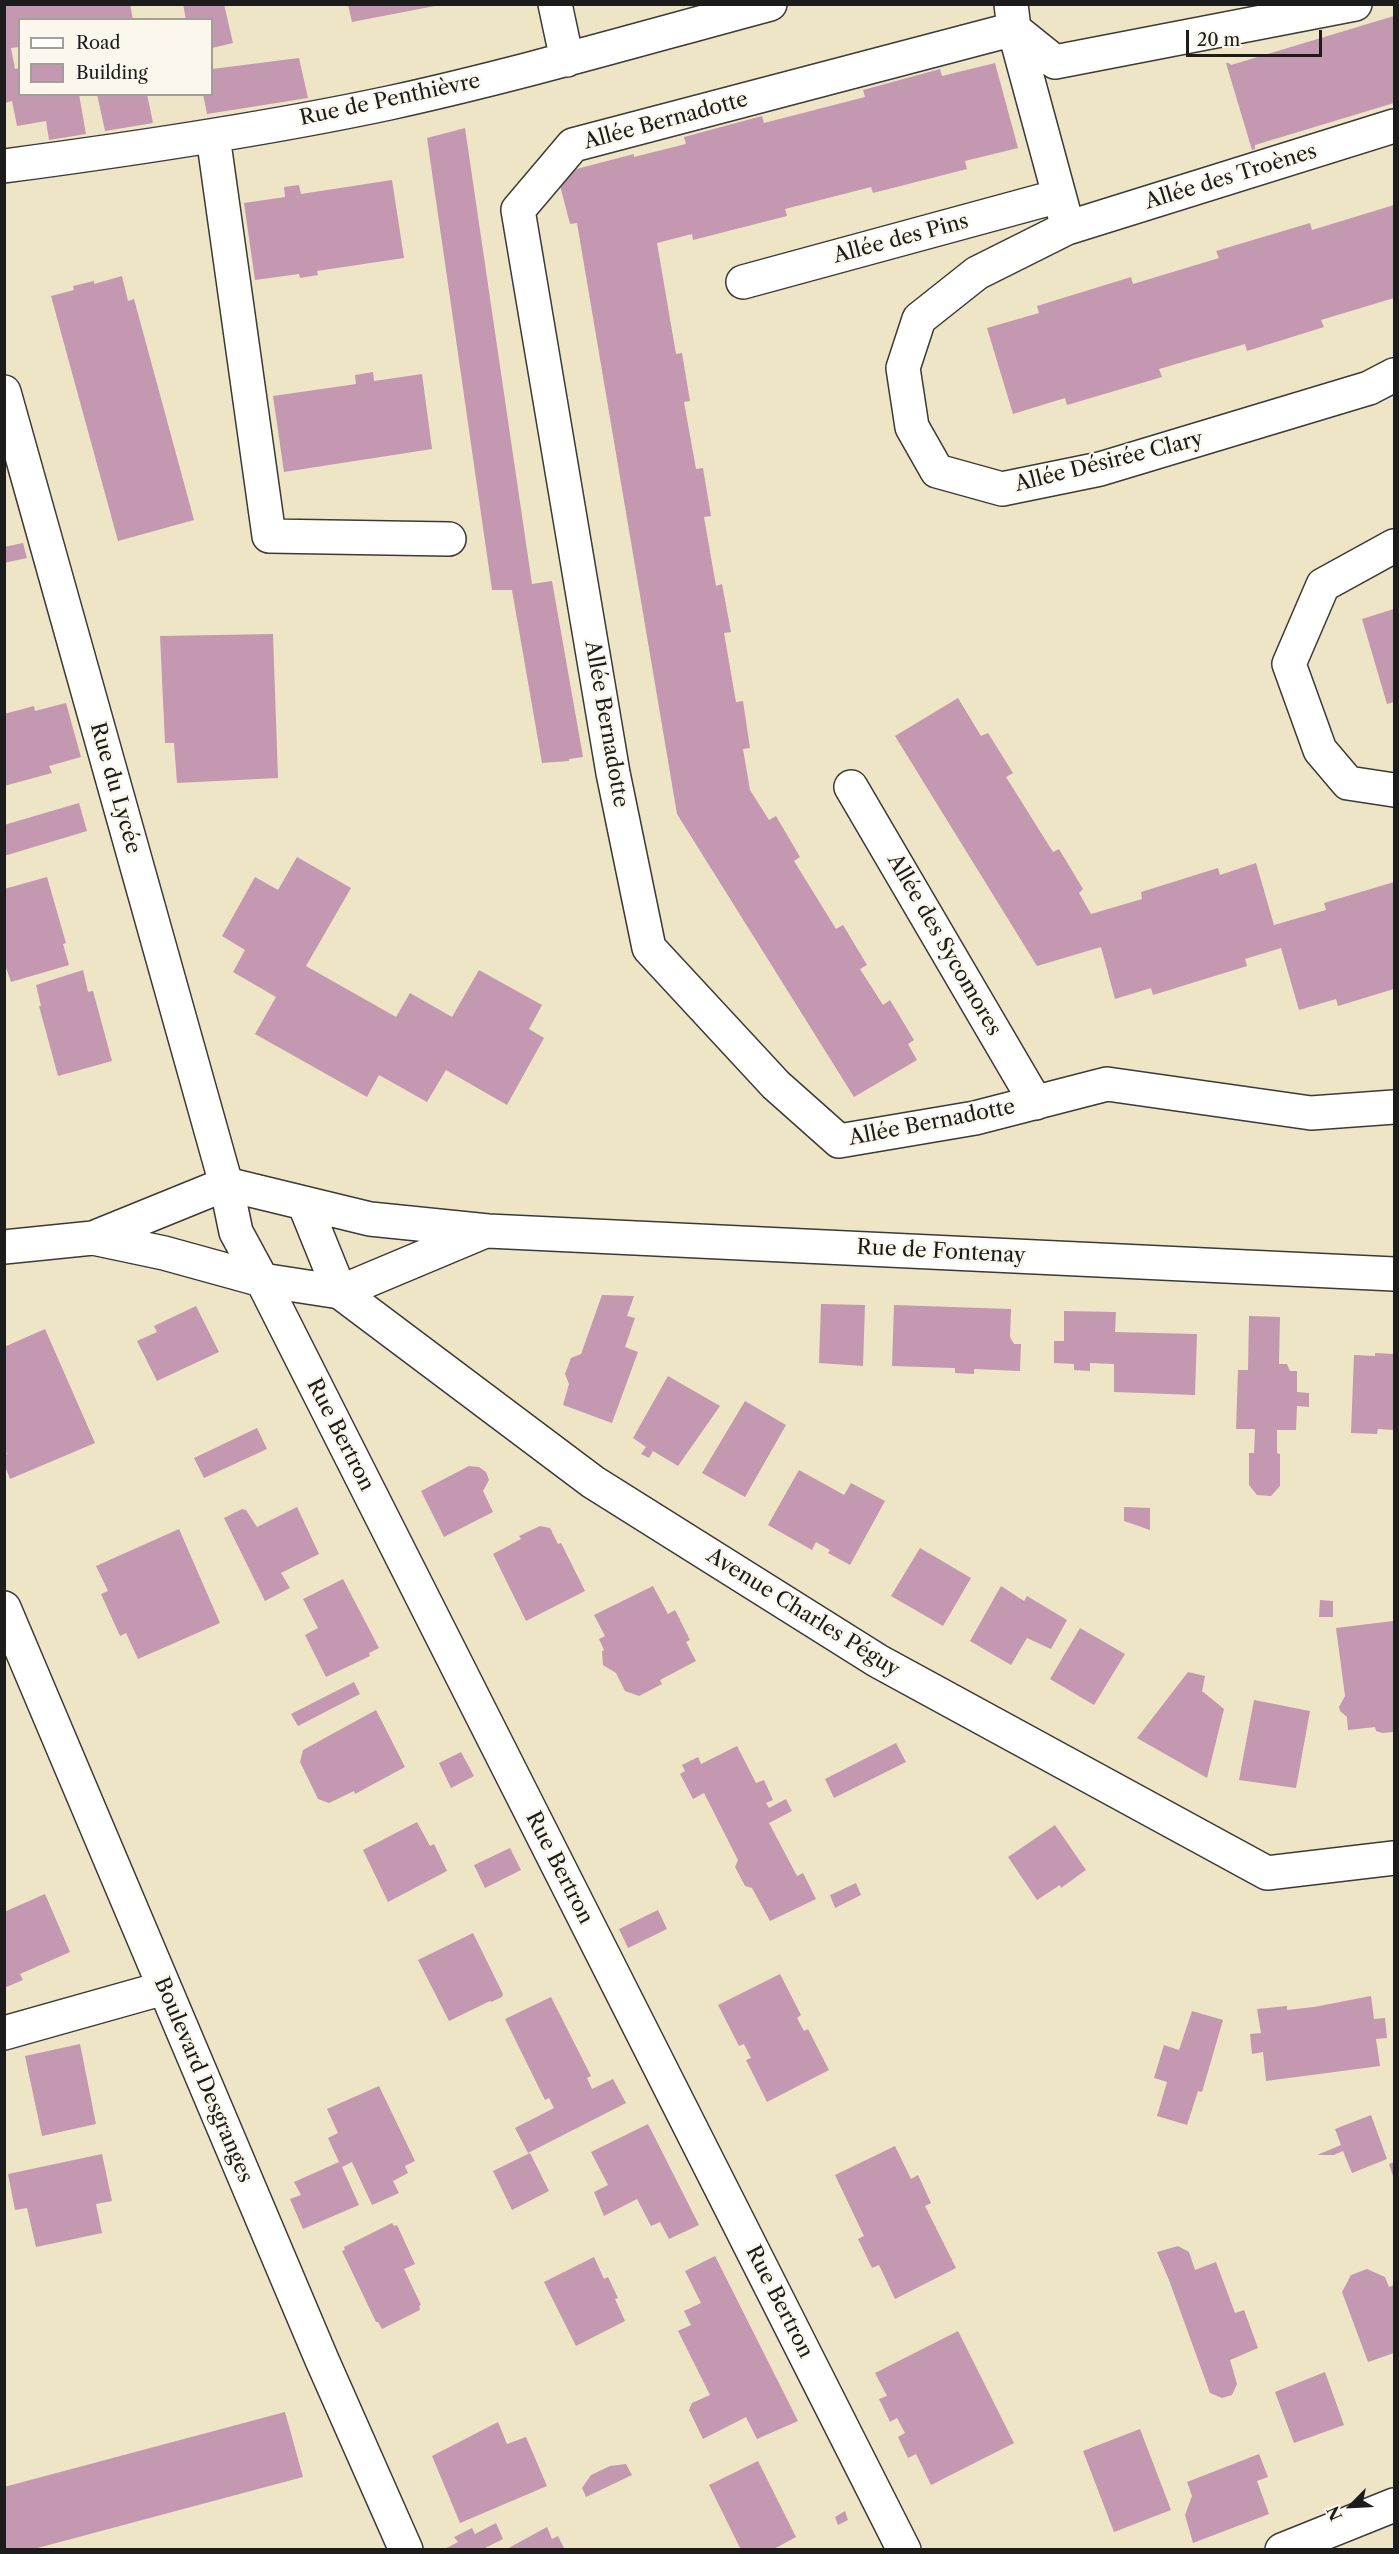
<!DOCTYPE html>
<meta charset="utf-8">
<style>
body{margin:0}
#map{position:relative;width:1399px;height:2554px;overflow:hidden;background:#eee5c6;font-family:"Libre Caslon Text",serif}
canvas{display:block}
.frame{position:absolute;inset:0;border:6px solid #1c1c1c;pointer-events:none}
.legend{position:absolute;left:18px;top:18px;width:195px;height:78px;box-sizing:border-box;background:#fbf7ec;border:2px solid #a29f99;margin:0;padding:8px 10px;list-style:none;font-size:18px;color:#1c1c1c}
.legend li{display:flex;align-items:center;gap:12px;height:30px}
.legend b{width:30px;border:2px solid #a29f99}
.north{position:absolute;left:1321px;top:2476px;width:60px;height:60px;-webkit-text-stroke:4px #fbf7ec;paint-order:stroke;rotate:246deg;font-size:16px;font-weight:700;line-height:24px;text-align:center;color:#1c1c1c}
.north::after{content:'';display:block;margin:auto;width:21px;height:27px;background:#1c1c1c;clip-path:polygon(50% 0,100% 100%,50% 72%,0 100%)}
.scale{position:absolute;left:1186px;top:30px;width:136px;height:27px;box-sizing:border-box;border:3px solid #1c1c1c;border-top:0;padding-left:8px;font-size:18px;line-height:21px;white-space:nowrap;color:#1c1c1c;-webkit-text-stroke:4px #fbf7ec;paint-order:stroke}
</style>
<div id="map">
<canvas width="1399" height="2554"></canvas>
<div class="frame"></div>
<ul class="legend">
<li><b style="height:8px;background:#fff"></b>Road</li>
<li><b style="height:16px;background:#c498b1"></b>Building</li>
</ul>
<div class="north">N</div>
<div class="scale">20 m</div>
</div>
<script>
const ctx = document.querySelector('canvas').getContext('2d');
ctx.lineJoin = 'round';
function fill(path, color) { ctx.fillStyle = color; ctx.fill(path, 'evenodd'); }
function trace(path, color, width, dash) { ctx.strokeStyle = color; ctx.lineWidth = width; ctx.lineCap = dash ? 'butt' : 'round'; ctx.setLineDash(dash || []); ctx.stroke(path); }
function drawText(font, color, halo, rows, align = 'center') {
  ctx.font = font + ' "Libre Caslon Text",serif'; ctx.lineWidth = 4.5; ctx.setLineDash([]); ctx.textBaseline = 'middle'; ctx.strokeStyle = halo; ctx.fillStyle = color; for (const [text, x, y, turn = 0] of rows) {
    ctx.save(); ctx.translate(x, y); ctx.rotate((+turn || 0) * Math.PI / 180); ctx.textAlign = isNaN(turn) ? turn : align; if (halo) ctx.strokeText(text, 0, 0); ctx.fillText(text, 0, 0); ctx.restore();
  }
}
const building = new Path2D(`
 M 4,4 L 130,4 L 133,20 L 20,20 L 20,47 L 11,48 L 15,69 L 20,68 L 20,94 L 79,94 L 86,134 L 49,140 L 46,121 L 17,126 L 12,101 L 4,103 Z
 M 183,4 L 224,4 L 233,43 L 212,48 L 212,20 L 186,20 Z
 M 348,5 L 435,5 L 435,6 L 352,22 Z
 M 1394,16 L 1394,103 L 1255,145 L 1255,149 L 1252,150 L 1226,63 L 1229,63 L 1231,65 Z
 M 299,58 L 308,98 L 207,114 L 203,94 L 212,94 L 212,69 Z
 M 995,63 L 1018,148 L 965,161 L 967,169 L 873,193 L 871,187 L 785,209 L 787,216 L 693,240 L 692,234 L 657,243 L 676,354 L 682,353 L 690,401 L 684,402 L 696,469 L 703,468 L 711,516 L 704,517 L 716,586 L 722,584 L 731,632 L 724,633 L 736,702 L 743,701 L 750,748 L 743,749 L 750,790 L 769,820 L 776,816 L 800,857 L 794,861 L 836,929 L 843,925 L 867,965 L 860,969 L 883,1005 L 890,1000 L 914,1040 L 908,1044 L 917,1060 L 854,1097 L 677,814 L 577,223 L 570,224 L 557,174 L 634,154 L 634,157 L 686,144 L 684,137 L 762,116 L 764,123 L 865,97 L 863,90 L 940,69 L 942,76 Z
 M 97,94 L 147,94 L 153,123 L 105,131 Z
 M 465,128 L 532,584 L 552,581 L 583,757 L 569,759 L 569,761 L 542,763 L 512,590 L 492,590 L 427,138 Z
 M 392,180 L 404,258 L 317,271 L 318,275 L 300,278 L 299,274 L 255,280 L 244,203 L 285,197 L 284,187 L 299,185 L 301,194 Z
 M 1394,205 L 1394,298 L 1321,320 L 1324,327 L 1247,351 L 1245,344 L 1159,369 L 1162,377 L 1067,405 L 1065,398 L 1013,414 L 987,328 L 1039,313 L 1037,306 L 1131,277 L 1133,284 L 1219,258 L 1216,251 L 1310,223 L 1312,230 Z
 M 122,276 L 128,301 L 134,299 L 194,520 L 118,541 L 51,296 L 74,290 L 73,286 L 94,281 L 94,284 Z
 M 373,372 L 374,381 L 422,374 L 432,449 L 284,472 L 273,396 L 356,384 L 355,375 Z
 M 23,543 L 27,558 L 4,563 L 4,547 Z
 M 1394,609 L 1394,702 L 1387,704 L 1362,619 Z
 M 273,634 L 278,778 L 177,783 L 174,743 L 165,743 L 160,636 Z
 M 958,698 L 981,736 L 988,733 L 1013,773 L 1006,777 L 1053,852 L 1059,849 L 1083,889 L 1079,893 L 1091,914 L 1142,899 L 1141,892 L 1218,868 L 1220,875 L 1256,863 L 1274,925 L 1326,910 L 1324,903 L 1394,882 L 1394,989 L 1338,1006 L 1336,999 L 1299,1010 L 1281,948 L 1245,959 L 1247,966 L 1153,995 L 1151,988 L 1115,999 L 1101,947 L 1037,966 L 895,736 Z
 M 66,703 L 81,757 L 49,766 L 52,773 L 4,786 L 4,714 L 34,706 L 35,711 Z
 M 79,803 L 87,831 L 4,856 L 4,825 Z
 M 297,857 L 351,888 L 306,966 L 396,1017 L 410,993 L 452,1017 L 479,970 L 542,1005 L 529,1029 L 544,1038 L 507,1105 L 446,1070 L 427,1102 L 379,1075 L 367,1097 L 255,1034 L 276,997 L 233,972 L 245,950 L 222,936 L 255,877 L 278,890 Z
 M 47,877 L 66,943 L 63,944 L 69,965 L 11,982 L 4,962 L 4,889 Z
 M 83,970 L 88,992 L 93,991 L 112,1061 L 58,1076 L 39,1006 L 41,1006 L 36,985 Z
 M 602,1295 L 634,1296 L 627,1316 L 635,1318 L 625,1347 L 638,1352 L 612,1423 L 563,1405 L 569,1384 L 565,1374 L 571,1358 L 581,1354 Z
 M 821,1304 L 865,1305 L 863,1366 L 819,1363 Z
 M 894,1305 L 1011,1309 L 1010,1337 L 1014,1344 L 1021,1344 L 1020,1371 L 974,1369 L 974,1374 L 955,1373 L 955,1368 L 953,1368 L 892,1366 Z
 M 196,1306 L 219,1352 L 157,1381 L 137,1341 L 157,1332 L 154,1326 Z
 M 1064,1311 L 1116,1312 L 1115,1332 L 1197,1334 L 1195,1395 L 1114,1392 L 1114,1364 L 1090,1363 L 1090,1371 L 1074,1370 L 1074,1364 L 1054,1363 L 1054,1341 L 1064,1341 Z
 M 1249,1316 L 1280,1317 L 1279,1364 L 1287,1364 L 1290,1371 L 1297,1371 L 1297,1392 L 1309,1393 L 1309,1407 L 1297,1406 L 1296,1430 L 1277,1430 L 1277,1453 L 1280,1454 L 1280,1486 L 1271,1496 L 1257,1495 L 1249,1485 L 1249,1453 L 1254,1453 L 1255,1429 L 1236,1429 L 1238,1370 L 1248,1370 Z
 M 45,1329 L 95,1443 L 10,1479 L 5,1466 L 5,1455 L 7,1454 L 4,1448 L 4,1347 Z
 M 1375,1353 L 1394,1354 L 1394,1430 L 1378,1429 L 1377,1434 L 1351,1433 L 1354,1355 L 1375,1356 Z
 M 668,1376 L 720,1406 L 678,1466 L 653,1451 L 649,1458 L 641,1454 L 646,1447 L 633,1438 Z
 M 745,1401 L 786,1425 L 745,1497 L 702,1473 Z
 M 257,1428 L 267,1449 L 204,1478 L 194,1458 Z
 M 469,1466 L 479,1467 L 486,1472 L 489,1480 L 483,1491 L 493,1512 L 444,1537 L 421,1491 Z
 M 799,1470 L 844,1495 L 851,1483 L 885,1501 L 850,1565 L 828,1553 L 830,1550 L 816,1542 L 812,1550 L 768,1525 Z
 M 297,1507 L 319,1554 L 281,1573 L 290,1588 L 265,1601 L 224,1518 L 242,1509 L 246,1510 L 257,1527 Z
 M 1124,1507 L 1150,1508 L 1150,1530 L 1124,1521 Z
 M 540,1526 L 550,1528 L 558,1544 L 561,1543 L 585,1591 L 526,1621 L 493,1554 L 521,1539 L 519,1536 Z
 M 179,1529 L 220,1623 L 138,1659 L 126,1633 L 120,1636 L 101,1594 L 108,1591 L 96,1566 Z
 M 920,1548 L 971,1578 L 943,1626 L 891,1596 Z
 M 343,1579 L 379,1648 L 369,1653 L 370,1656 L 326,1677 L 305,1635 L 318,1628 L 303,1599 Z
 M 653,1586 L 668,1614 L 675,1610 L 690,1640 L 686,1642 L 696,1661 L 660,1680 L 662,1684 L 639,1696 L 625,1691 L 616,1673 L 603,1665 L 602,1651 L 604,1650 L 599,1639 L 605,1636 L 594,1615 Z
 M 1001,1586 L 1024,1601 L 1027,1596 L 1067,1620 L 1051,1649 L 1027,1638 L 1011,1665 L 970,1641 Z
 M 1320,1600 L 1333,1601 L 1333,1617 L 1319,1617 Z
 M 1393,1621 L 1394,1732 L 1382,1733 L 1376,1731 L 1375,1727 L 1348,1730 L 1347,1717 L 1340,1711 L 1339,1707 L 1345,1696 L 1336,1628 Z
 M 1080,1628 L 1125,1654 L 1094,1705 L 1050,1679 Z
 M 1188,1672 L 1205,1676 L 1202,1691 L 1224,1709 L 1207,1778 L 1137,1738 Z
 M 354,1682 L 360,1694 L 298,1726 L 291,1714 Z
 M 1254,1700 L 1310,1711 L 1296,1788 L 1239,1780 Z
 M 376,1710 L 405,1767 L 355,1794 L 354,1791 L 329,1803 L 318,1799 L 300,1762 L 303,1750 Z
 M 896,1743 L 906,1762 L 834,1798 L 825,1779 Z
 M 737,1746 L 756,1783 L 764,1780 L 773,1800 L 766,1803 L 769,1808 L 786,1799 L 792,1811 L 769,1823 L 797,1876 L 803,1873 L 816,1899 L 770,1921 L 752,1888 L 745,1886 L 735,1867 L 738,1860 L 704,1793 L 693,1799 L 680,1774 L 685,1771 L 682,1765 L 698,1757 L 701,1764 Z
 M 461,1752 L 474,1776 L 451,1788 L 439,1763 Z
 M 417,1822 L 430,1846 L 434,1844 L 447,1871 L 388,1902 L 363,1850 Z
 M 1055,1825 L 1086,1870 L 1061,1888 L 1060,1885 L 1037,1900 L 1008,1857 Z
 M 510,1848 L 521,1870 L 485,1888 L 474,1865 Z
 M 856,1883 L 861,1895 L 835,1908 L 830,1895 Z
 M 45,1894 L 70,1952 L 20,1974 L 23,1980 L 4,1988 L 4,1912 Z
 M 658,1910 L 667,1929 L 628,1948 L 619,1929 Z
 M 473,1933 L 503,1994 L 502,1997 L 491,2002 L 490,2001 L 449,2021 L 418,1960 Z
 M 780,1974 L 801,2015 L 797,2018 L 804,2031 L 808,2029 L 829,2070 L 767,2102 L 746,2060 L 751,2058 L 744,2044 L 739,2046 L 718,2005 Z
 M 1371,1996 L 1374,2019 L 1385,2018 L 1387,2038 L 1376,2039 L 1380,2066 L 1266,2081 L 1263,2052 L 1252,2054 L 1250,2034 L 1261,2033 L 1257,2009 L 1287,2006 L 1287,2010 L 1314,2007 Z
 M 551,1997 L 591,2076 L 587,2078 L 592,2089 L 613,2079 L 626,2103 L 528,2153 L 515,2128 L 554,2108 L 549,2098 L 545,2100 L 505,2019 Z
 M 1192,2011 L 1223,2020 L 1202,2092 L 1198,2091 L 1187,2125 L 1157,2116 L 1167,2082 L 1154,2078 L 1164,2045 L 1179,2050 Z
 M 80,2044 L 96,2124 L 42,2136 L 25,2056 Z
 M 379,2086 L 415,2161 L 405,2166 L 408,2173 L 393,2181 L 399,2193 L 372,2205 L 352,2162 L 342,2167 L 359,2205 L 303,2229 L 290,2199 L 301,2195 L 294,2182 L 339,2162 L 328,2138 L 338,2133 L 327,2109 Z
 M 1371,2115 L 1387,2159 L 1352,2173 L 1343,2151 L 1334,2155 L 1317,2155 L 1341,2145 L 1335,2129 Z
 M 648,2124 L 699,2225 L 669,2239 L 660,2222 L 651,2226 L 637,2199 L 604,2216 L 594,2192 L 608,2185 L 591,2152 Z
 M 895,2146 L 911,2179 L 918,2175 L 931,2203 L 925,2206 L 956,2268 L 895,2299 L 879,2265 L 872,2268 L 858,2239 L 864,2236 L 835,2175 Z
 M 530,2153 L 549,2191 L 512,2210 L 493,2171 Z
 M 102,2154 L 112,2201 L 96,2204 L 102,2233 L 36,2247 L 27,2208 L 15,2210 L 8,2174 Z
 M 1394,2162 L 1394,2179 L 1389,2164 Z
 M 392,2223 L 394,2226 L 397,2225 L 415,2264 L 404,2269 L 421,2305 L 419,2306 L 420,2310 L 382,2329 L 378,2322 L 376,2322 L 342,2251 L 345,2250 L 344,2247 Z
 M 1178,2246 L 1189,2252 L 1195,2270 L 1216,2262 L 1235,2313 L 1244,2310 L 1258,2348 L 1230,2360 L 1237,2384 L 1232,2395 L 1222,2398 L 1210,2393 L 1169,2280 L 1157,2252 Z
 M 715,2256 L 798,2421 L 757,2439 L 746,2417 L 703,2439 L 689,2410 L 692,2403 L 710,2395 L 678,2331 L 691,2325 L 684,2311 L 701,2303 L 685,2271 Z
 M 594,2257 L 604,2279 L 608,2277 L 618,2298 L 615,2299 L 625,2321 L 576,2346 L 544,2282 Z
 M 1367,2269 L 1385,2277 L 1389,2287 L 1394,2285 L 1394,2353 L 1368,2362 L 1342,2292 L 1351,2275 Z
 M 958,2331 L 1014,2443 L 931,2485 L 916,2454 L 908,2458 L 898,2437 L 905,2433 L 897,2418 L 890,2422 L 879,2399 L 887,2396 L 875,2373 Z
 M 1325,2372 L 1344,2425 L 1294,2443 L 1275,2392 Z
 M 285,2412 L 303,2477 L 30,2550 L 4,2550 L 4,2487 Z
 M 498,2422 L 507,2444 L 526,2437 L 547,2486 L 460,2523 L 432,2456 Z
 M 1140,2429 L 1171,2510 L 1114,2532 L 1083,2451 Z
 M 1259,2454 L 1268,2477 L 1257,2481 L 1269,2514 L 1193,2543 L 1185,2515 L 1192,2496 L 1187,2482 Z
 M 758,2461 L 796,2537 L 772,2550 L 741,2550 L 709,2485 Z
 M 626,2464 L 632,2475 L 586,2497 L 582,2488 L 591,2475 L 610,2466 Z
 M 845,2511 L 848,2520 L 838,2525 L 835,2517 Z
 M 496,2523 L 503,2539 L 481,2550 L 443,2550 L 458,2542 L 454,2537 L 472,2528 L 475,2534 Z
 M 547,2527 L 552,2539 L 558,2536 L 565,2550 L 505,2550 Z`);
const minor = new Path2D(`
 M 555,4 L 567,60
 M 1011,4 L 1014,29 L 1065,217
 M 1355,4 L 1055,62 L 1014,29 L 573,145 L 518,210 L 613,773 L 649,948 L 776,1085 L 839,1141 L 975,1118 L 1107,1084 L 1311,1113 L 1394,1107
 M 1394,126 L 1067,228 L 977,273 L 919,319 L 903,368 L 912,427 L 937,471 L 1002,489 L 1100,469 L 1369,388 L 1394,375
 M 213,136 L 269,536 L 449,539
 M 4,166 C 133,149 262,130 389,103 C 517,75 643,38 770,4
 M 743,282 L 1059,196
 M 4,392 L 226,1184
 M 1394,546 L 1323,585 L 1289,664 L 1320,750 L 1348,783 L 1394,790
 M 851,787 L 1036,1103
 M 262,1280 L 904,2550
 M 340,1292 L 593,1482 L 878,1661 L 1267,1873 L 1394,1858
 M 4,1608 L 322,2360 L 406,2550
 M 4,2033 L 164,1988
 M 1282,2550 L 1394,2505`);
const major = new Path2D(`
 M 226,1184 L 370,1219 L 488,1231 L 1394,1274
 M 226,1184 L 236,1232 L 262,1280
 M 304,1203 L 340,1292
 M 93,1238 L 164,1253 L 262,1280 L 340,1292
 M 4,1247 L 93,1238 L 226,1184
 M 340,1292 L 483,1232`);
const streetNames = [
 ["Rue de Penthièvre",390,100,-12],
 ["Allée Bernadotte",666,121,-15],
 ["Allée des Troènes",1231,177,-17],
 ["Allée des Pins",901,239,-15],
 ["Allée Désirée Clary",1109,462,-14],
 ["Allée Bernadotte",606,724,80],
 ["Rue du Lycée",115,788,74],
 ["Allée des Sycomores",944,945,60],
 ["Allée Bernadotte",932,1123,-11],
 ["Rue de Fontenay",941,1252,3],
 ["Rue Bertron",340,1435,63],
 ["Avenue Charles Péguy",803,1613,32],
 ["Rue Bertron",559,1868,63],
 ["Boulevard Desgranges",203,2080,67],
 ["Rue Bertron",779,2302,63]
];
fill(building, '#c498b1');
trace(minor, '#3c3a36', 36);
trace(major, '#3c3a36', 36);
trace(minor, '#fff', 33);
trace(major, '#fff', 33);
drawText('21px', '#1c1c1c', '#fbf7ec', streetNames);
</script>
